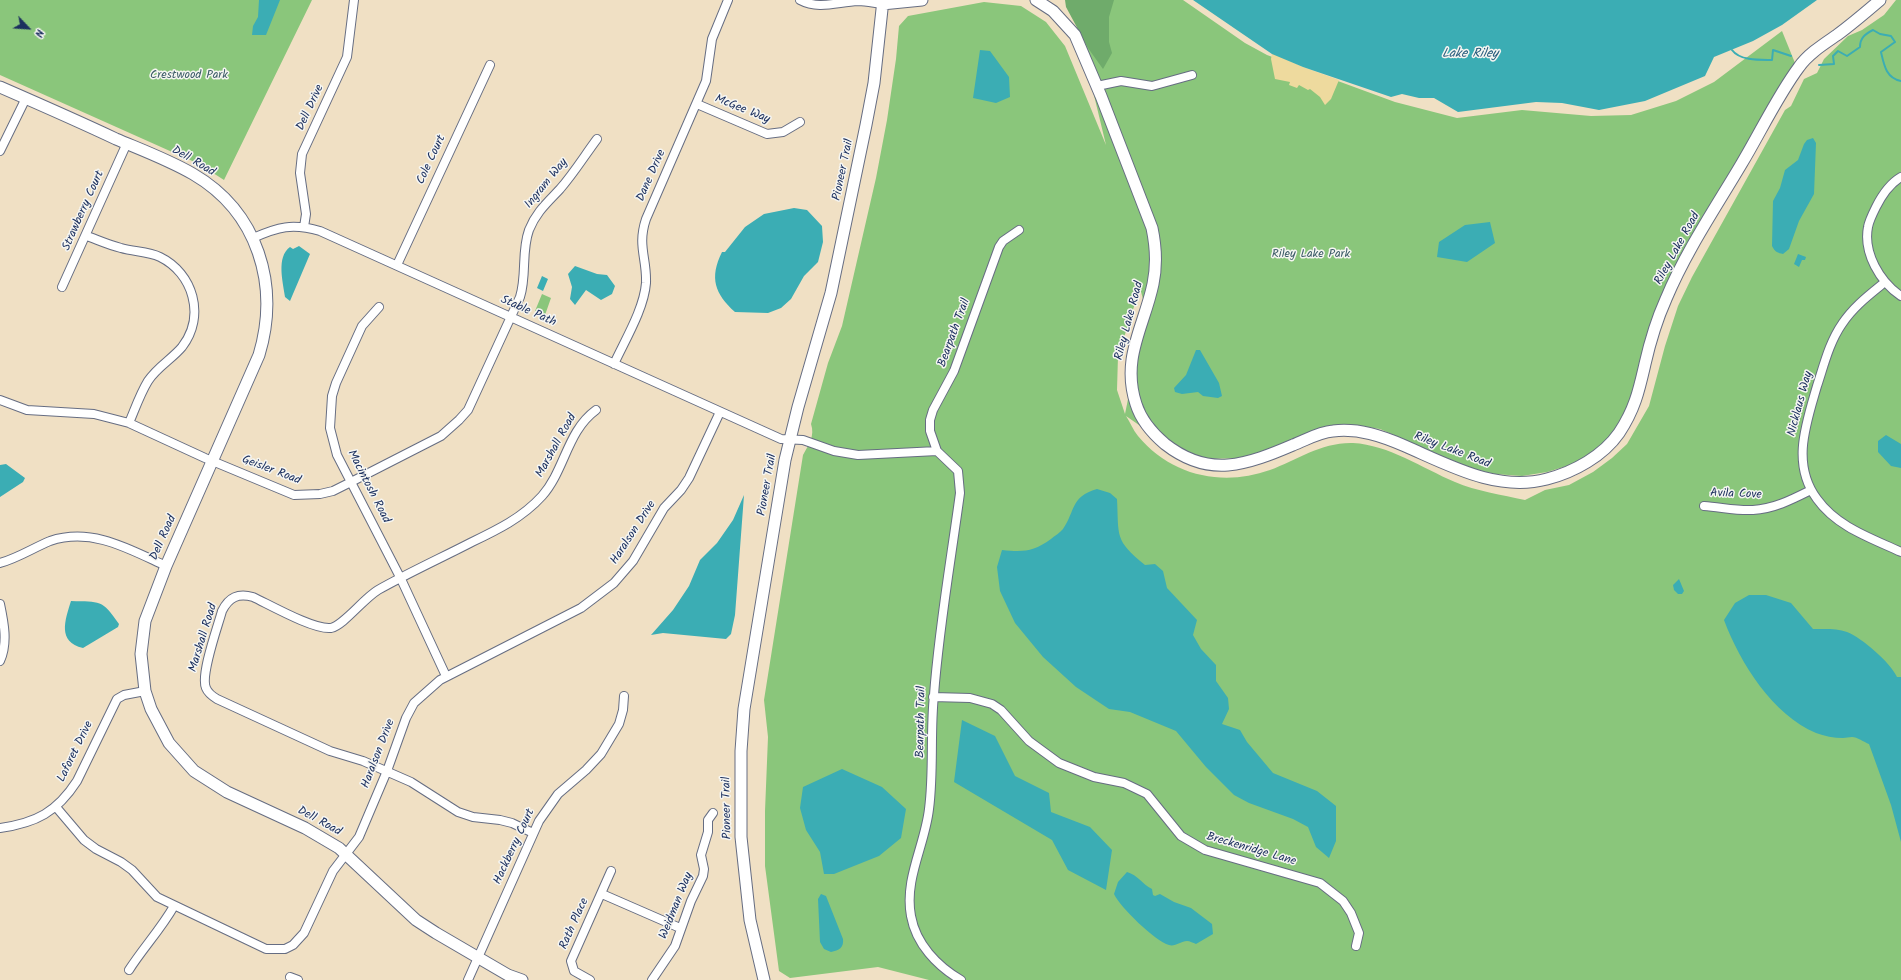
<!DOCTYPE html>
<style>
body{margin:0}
#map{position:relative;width:1901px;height:980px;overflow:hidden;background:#f0e0c4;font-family:Kalam,sans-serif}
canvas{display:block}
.north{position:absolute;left:8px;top:8px;width:40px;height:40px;-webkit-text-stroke:3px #f6f6f2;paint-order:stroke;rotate:115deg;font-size:11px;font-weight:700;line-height:16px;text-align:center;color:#1b2f5e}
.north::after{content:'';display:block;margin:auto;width:14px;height:18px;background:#1b2f5e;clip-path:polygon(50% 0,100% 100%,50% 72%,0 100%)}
</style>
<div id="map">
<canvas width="1901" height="980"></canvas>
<div class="north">N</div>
</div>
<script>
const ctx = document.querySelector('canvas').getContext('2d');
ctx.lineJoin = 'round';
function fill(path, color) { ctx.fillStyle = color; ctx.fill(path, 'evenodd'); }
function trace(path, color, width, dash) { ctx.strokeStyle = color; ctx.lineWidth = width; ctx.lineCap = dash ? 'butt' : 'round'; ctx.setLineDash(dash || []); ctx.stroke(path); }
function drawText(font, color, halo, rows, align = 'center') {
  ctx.font = font + ' Kalam,sans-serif'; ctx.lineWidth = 3; ctx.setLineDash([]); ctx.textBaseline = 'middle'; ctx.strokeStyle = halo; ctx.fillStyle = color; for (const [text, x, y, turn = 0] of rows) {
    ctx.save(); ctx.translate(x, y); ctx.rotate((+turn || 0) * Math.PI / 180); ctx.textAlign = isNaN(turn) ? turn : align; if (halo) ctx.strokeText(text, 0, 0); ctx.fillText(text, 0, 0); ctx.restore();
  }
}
const green = new Path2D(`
 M 312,0 L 224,180 L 199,164 L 0,75 L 0,0 Z
 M 1071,0 L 1183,0 L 1245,43 L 1267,55 L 1395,102 L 1457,118 L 1522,110 L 1591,116 L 1631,115 L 1676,101 L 1714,82 L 1782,31 L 1795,63 L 1678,261 L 1632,397 L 1623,419 L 1610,436 L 1595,451 L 1570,465 L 1547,472 L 1522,476 L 1495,474 L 1469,468 L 1380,429 L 1353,425 L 1319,428 L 1258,458 L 1188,459 L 1126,416 C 1130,422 1133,430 1138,436 C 1171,476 1223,487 1270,470 C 1297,460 1322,442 1353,443 C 1389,445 1422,468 1455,482 C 1476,491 1502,495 1525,500 L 1545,490 L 1569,485 L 1593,472 L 1612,458 L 1627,444 L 1649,406 L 1665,346 L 1678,306 L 1692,277 L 1785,110 L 1791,106 L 1804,79 L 1817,73 L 1824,59 L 1848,36 L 1862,30 L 1884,15 L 1896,0 L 1901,0 L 1901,980 L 929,980 L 878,967 L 790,978 L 779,971 L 765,866 L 765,811 L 768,737 L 764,700 L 803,455 C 809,444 815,436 811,424 L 828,363 L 842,326 L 876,178 L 887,120 L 896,59 L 899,26 L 908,16 L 984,2 L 1021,6 L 1046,22 L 1065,46 L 1106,145 ZM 1140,288 L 1146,310 L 1125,414 L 1117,390 L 1118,356 Z
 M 542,294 L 551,298 L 545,315 L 535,311 Z`);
const forest = new Path2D(`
 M 1065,0 L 1114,0 L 1109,17 L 1109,42 L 1112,53 L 1103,69 L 1088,48 L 1066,7 Z`);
const sand = new Path2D(`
 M 1272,53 L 1303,67 L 1339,80 L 1331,99 L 1325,105 L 1320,97 L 1310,89 L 1308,90 L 1299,85 L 1297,88 L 1289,85 L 1290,82 L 1275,79 L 1271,59 Z`);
const water = new Path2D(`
 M 259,0 L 280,0 L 266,35 L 252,35 L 253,26 L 258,17 Z
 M 1193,0 L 1817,0 L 1782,25 L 1753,41 L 1714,57 L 1705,76 L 1645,101 L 1599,110 L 1562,103 L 1536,102 L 1458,112 L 1434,98 L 1419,98 L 1402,94 L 1391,97 L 1303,67 L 1272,54 Z
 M 980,50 L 990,51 L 1009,77 L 1010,97 L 996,103 L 973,98 Z
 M 1813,138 L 1816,143 L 1814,194 L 1799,221 L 1789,249 L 1783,254 C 1778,253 1775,252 1772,246 L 1773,201 L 1780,188 L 1785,170 L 1798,160 L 1804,144 L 1807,140 Z
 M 794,208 L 807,210 L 822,226 L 823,242 L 818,262 L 804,276 L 791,299 L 781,308 L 768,313 L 735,312 C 715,294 709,278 722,252 L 725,252 L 745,227 L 764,214 Z
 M 1490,222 L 1495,243 L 1467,262 L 1437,257 L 1439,242 L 1465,225 Z
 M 299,246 L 310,254 L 290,301 L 285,297 C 283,282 276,257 290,247 L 293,249 Z
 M 1798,254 L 1806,257 L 1805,260 L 1802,260 L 1799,267 L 1794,264 Z
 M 575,266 L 597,274 L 607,275 L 615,286 L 612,294 L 601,300 L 586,290 L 575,305 L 570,299 L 572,287 L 568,274 Z
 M 542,276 L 548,279 L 543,291 L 537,288 Z
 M 1196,350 L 1200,350 L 1219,383 L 1222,396 L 1218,398 L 1203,396 L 1198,392 L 1182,394 L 1175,392 L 1174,388 L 1186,375 Z
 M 1886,435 L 1901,444 L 1901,468 L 1891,466 L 1878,452 L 1878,441 Z
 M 6,464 L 25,478 L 23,482 L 0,497 L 0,465 Z
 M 1097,489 L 1110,493 L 1117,499 C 1119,536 1114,540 1145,565 L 1155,564 L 1163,571 L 1167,588 L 1197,620 L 1193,635 L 1201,649 L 1216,665 L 1216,681 L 1228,698 L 1229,709 L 1222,724 L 1240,730 L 1247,742 L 1273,773 L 1317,791 L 1336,806 L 1336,841 L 1329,858 L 1316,847 L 1308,827 L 1293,819 L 1249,803 L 1234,795 L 1206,767 L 1176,731 L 1130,712 L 1109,709 L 1076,687 L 1043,657 L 1015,623 L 1000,591 L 997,567 L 1002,550 C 1023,552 1033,552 1051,539 C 1054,536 1060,533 1063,529 C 1076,510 1070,497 1097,489 Z
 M 744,495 L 735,615 L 731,634 L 726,639 L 663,633 L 651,635 L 673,610 L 689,586 L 700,560 L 717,543 L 733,520 Z
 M 1679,579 L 1684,591 L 1682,594 L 1678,594 L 1674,590 L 1673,585 Z
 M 1749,595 L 1766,595 L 1791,603 L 1813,629 C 1823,629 1837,628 1847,632 C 1862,638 1890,662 1897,677 L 1901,677 L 1901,842 L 1891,805 L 1869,744 C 1864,742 1857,737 1852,737 C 1849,737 1846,738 1843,738 C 1834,738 1824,736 1816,733 C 1773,715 1740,663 1724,620 L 1735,603 Z
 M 71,601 C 100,602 102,599 119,624 L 118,627 L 83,648 C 57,642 65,620 71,601 Z
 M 962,720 L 995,736 L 1015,776 L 1049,793 L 1051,812 L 1090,827 L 1112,850 L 1106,890 L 1068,870 L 1052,840 L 954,782 Z
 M 842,769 L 882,787 L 906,809 L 901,838 L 879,856 L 834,874 L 824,874 L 820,852 L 806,830 L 800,808 L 803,787 Z
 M 1127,872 C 1138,875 1142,884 1152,889 L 1153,895 L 1155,896 L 1160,894 L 1174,902 L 1191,908 L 1212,924 L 1213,934 L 1196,944 C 1193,943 1190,941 1187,941 C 1181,941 1175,947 1169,945 C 1155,941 1120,907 1114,894 L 1118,882 Z
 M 821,894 L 826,896 L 843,939 C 844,948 839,950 831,952 L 824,949 L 820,942 L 818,899 Z`);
const stream = new Path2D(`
 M 1732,50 C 1740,61 1760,60 1772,60 L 1773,50 L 1791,56
 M 1819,65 L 1834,64 L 1833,56 L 1838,51 L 1847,56 L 1860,47 C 1860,38 1865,34 1873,30 L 1880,34 L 1891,36 L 1895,42 L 1881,52 C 1884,65 1886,78 1901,81`);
const street = new Path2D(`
 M 800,0 C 819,10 837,2 858,1 C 866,1 874,3 882,4
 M 1097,86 L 1121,81 L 1152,86 L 1192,75
 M 697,104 L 767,134 L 783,132 L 800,122
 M 0,151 L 26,98
 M 1901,177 C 1889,184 1882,195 1876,207 C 1873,213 1869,221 1868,227 C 1863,253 1880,282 1901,296
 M 304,227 L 306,214 L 300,173 L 302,154 L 347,57 L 354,0
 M 87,236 C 98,240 109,245 121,248 C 134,252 148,251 160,257 C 193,273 206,316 182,347 C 172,359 157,367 148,381 C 140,394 135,409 129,423
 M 253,238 C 278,227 292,223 320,231 L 781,439 L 803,440 L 834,451 L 858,455 L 937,451 L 958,471 L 960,493 C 951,560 939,627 934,695 C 930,733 934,771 929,809 C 925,845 904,879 911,916 C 916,944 937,966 961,980
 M 397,265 L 490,65
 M 1885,282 C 1869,295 1853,307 1842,324 C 1829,343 1824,365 1817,386 C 1806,424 1791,464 1817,499 C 1837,527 1871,538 1901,552
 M 62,287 L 127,143
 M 379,307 L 362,326 L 336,383 L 332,396 L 330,428 L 337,455 L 401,579 L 446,676
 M 614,364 C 625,340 644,309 646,283 C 647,258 637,246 646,219 L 706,81 L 712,39 L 728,0
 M 0,400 L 27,410 L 94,414 L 129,423 L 205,458 L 294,495 L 320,494 L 333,491 L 351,482 L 441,436 L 459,420 L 468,410 L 520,297 C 527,275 521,252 529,230 C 536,212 548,202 560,189 C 574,173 585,155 597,139
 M 937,451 L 930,431 L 930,420 L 933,410 L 954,371 L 999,247 L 1003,241 L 1019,230
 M 1704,506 C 1720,507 1737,511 1753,510 C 1774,509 1793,499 1811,490
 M 0,563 C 18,558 33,548 50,541 C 92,527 129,549 166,566
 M 0,604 C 4,623 8,643 0,661
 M 933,697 L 970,698 L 992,704 L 1001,710 L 1029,741 L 1059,763 L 1094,777 L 1124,783 L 1147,794 L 1181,836 L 1205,850 L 1320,883 L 1343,901 L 1351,913 L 1359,933 L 1356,946
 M 56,807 L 84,840 L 96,849 L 121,862 L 132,870 L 157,897 L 266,949 L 285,949 L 293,945 L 304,933 L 333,871 L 359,837 L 387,771 L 406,718 L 414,703 L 440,680 L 581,608 L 614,583 L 633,561 L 664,508 L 681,490 L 689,478 L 720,412
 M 0,828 C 36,823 57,812 77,781 L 117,699 L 124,695 L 145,691
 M 533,833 L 512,823 L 500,820 L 473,817 L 458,812 L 411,782 L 363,761 L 330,751 L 217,699 C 212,696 208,693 206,688 C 200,675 218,626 222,611 C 229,597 238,593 253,597 C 270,605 314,630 331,628 C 344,625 363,599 378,590 C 408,573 441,558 472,542 C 497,530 522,518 542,496 C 565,470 567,431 596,410
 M 602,894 L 680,928
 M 129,970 C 143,948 161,929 174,906
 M 290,977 L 298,980
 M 468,980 L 539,821 L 558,794 L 586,770 L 601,754 L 619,724 L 623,710 L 624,696
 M 590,980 L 574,971 L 571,961 L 611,871
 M 652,980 L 675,946 L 691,901 L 703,876 L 704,869 L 701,855 L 708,832 L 708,820 L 713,813`);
const secondary = new Path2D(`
 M 1036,0 L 1053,11 L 1075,35 L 1101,96 L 1152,228 C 1156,247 1157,265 1153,284 C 1144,327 1121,358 1136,404 C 1141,420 1152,433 1165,444 C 1183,458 1204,467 1228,465 C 1250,463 1272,454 1293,445 C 1306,440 1319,432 1333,431 C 1359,428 1382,436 1405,446 C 1451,466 1497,492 1547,479 C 1574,472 1603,456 1619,433 C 1635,409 1639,390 1645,364 C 1650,342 1657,319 1666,299 C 1686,251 1716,207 1742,163 C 1760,133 1778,95 1799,67 C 1808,54 1824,44 1837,35 C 1852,24 1866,12 1880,0
 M 882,4 L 922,0
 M 0,87 C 39,104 78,121 116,139 C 142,150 169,160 193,174 C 258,212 280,285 259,355 L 166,566 L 145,621 L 141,654 L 145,691 L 151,709 L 169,743 L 194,771 L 227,792 L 305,828 L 339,848 L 416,920 L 436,933 L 508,975 L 522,980
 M 764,980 L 750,920 L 741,837 L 741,751 L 744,709 L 785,460 L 798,407 L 831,293 L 866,125 L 874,83 L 883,0`);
const parkNames = [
 ["Crestwood Park",189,76],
 ["Riley Lake Park",1311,255]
];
const streetNames = [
 ["Dell Drive",311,108,-65],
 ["McGee Way",742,110,22],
 ["Cole Court",432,160,-65],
 ["Dell Road",193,162,30],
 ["Pioneer Trail",844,170,-78],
 ["Dane Drive",652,176,-66],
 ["Ingram Way",547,184,-51],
 ["Strawberry Court",84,211,-66],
 ["Riley Lake Road",1678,249,-61],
 ["Stable Path",528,312,24],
 ["Riley Lake Road",1130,321,-75],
 ["Bearpath Trail",955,333,-70],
 ["Nicklaus Way",1801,404,-75],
 ["Marshall Road",557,446,-61],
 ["Riley Lake Road",1452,451,21],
 ["Geisler Road",271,471,21],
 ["Pioneer Trail",768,485,-80],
 ["Macintosh Road",368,487,63],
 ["Avila Cove",1736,495,2],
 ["Haralson Drive",634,533,-57],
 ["Dell Road",164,538,-66],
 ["Marshall Road",204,638,-73],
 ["Bearpath Trail",922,722,-89],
 ["Laforet Drive",76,752,-64],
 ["Haralson Drive",379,754,-69],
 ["Pioneer Trail",728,808,-91],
 ["Dell Road",319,822,29],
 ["Hackberry Court",515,847,-65],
 ["Breckenridge Lane",1251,850,16],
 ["Weidman Way",677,906,-68],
 ["Rath Place",575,924,-66]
];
const waterNames = [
 ["Lake Riley",1470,55]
];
fill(green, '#8ac67b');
fill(forest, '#6fab6b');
fill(sand, '#eeda9e');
fill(water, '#3badb4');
trace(stream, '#3badb4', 2);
trace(street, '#666d82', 10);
trace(secondary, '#666d82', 13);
trace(street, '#fff', 8);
trace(secondary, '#fff', 11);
drawText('12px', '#3c5c67', '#f6f6f2', parkNames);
drawText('12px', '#1b2f5e', '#f6f6f2', streetNames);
drawText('italic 13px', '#265b7c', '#f6f6f2', waterNames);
</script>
